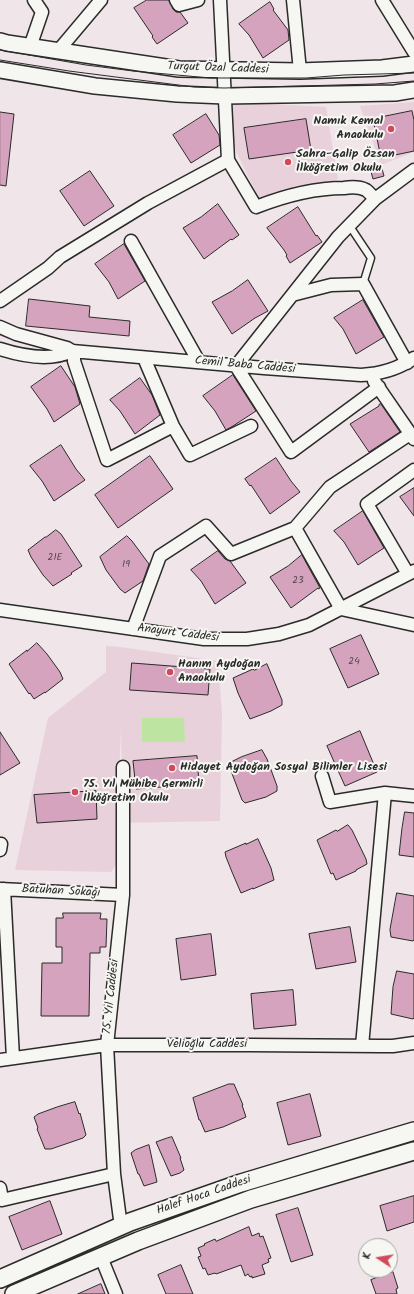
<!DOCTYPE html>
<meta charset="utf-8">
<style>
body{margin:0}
#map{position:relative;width:414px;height:1294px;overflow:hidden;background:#f0e5e8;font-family:Kalam,sans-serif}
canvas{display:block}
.north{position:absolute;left:358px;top:1238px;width:40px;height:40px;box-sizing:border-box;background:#f6f6f2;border:1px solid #a5a5a2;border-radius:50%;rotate:282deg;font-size:11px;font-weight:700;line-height:16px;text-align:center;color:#2b2b2b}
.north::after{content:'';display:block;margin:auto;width:14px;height:18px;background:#d1495b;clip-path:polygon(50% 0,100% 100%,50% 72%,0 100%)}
</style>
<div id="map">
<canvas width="414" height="1294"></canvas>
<div class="north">K</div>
</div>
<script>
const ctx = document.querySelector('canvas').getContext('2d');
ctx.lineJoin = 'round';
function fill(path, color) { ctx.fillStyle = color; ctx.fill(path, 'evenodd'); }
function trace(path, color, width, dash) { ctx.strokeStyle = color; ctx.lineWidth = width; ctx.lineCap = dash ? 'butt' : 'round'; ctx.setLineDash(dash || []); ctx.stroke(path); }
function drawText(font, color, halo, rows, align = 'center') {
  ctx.font = font + ' Kalam,sans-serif'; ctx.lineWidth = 4; ctx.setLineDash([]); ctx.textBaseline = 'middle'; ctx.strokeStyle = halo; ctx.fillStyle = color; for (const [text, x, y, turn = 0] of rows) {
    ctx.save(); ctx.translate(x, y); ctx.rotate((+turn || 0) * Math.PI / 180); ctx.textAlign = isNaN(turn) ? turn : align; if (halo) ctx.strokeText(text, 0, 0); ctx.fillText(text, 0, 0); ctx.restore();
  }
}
const built = new Path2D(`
 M 232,102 L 326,107 L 338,179 L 259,199 L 233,145 Z
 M 414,102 L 414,152 L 381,165 L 360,106 Z
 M 106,646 L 120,647 L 218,661 L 222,714 L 220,821 L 123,823 L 121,726 L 116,865 L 111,872 L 15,870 L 48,718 L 106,672 Z`);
const green = new Path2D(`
 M 142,718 L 184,718 L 185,742 L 142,742 Z`);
const building = new Path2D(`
 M 147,0 L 169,0 L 173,9 L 176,12 L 180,12 L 188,23 L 157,44 L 152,37 L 153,36 L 134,8 Z
 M 270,2 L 274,9 L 273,10 L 288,30 L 289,40 L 263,58 L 249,35 L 239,24 Z
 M 412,111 L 414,120 L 414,151 L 381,158 L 373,119 Z
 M 0,112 L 14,114 L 6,186 L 0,185 Z
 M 206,114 L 219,135 L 220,145 L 191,163 L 173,135 Z
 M 306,119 L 311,150 L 249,159 L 244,128 Z
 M 381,165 L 384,176 L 373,179 L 370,168 Z
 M 90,171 L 114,206 L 84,226 L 60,191 Z
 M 218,204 L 239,235 L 232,240 L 231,239 L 204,259 L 183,228 L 201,217 Z
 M 298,207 L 316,236 L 317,235 L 322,242 L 290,263 L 286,256 L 287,255 L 284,250 L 267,228 Z
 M 124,244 L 145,281 L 118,299 L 109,282 L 95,264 Z
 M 248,280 L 268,311 L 255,318 L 232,334 L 212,302 L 232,291 Z
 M 29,299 L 90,306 L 89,317 L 130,321 L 129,336 L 26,326 Z
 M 363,300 L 384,337 L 356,354 L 343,329 L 334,318 Z
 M 61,366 L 75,387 L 80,404 L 54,422 L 47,409 L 31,387 Z
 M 233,375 L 256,411 L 233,426 L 226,430 L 215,411 L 203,396 Z
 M 140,378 L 152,395 L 160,415 L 135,434 L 120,411 L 110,400 Z
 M 381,404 L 400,432 L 369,452 L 350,424 L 379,406 L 379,405 Z
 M 61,445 L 76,469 L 85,480 L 54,501 L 42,481 L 30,466 Z
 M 150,456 L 173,489 L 118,528 L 95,495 Z
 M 276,458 L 291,481 L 300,492 L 270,514 L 251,485 L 250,486 L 245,479 Z
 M 414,488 L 414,516 L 400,497 Z
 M 363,511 L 384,548 L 358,565 L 344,542 L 334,531 Z
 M 56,530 L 61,534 L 82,566 L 71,573 L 72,574 L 53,586 L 43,575 L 31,557 L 28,550 L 45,537 L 46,537 Z
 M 127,536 L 132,541 L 149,564 L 143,581 L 125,593 L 120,589 L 106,570 L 100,557 Z
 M 218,551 L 225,559 L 230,561 L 246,583 L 215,604 L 201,581 L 191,570 Z
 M 302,555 L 320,588 L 318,589 L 318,588 L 291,608 L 270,577 L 288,566 Z
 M 361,635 L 379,674 L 348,688 L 330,649 Z
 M 37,643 L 47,654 L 60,672 L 63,679 L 45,693 L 45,692 L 34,699 L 30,693 L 29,694 L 9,664 L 27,650 L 27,651 Z
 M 132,663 L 210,669 L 208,695 L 130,690 Z
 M 267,664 L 282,700 L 282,705 L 271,711 L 250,719 L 238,693 L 233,678 L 253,669 L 254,670 Z
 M 360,731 L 377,772 L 345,786 L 327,746 Z
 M 0,732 L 20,763 L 0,775 Z
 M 262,750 L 267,759 L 277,786 L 277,791 L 266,797 L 245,803 L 242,800 L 231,771 L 229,763 L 241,757 Z
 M 197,756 L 199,784 L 136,789 L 133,761 Z
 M 96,791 L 97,819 L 37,823 L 34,795 Z
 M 405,812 L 414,813 L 414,857 L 399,855 L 402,828 Z
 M 348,825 L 352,830 L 366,859 L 367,864 L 356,870 L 356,871 L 336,880 L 333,873 L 331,874 L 317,840 L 336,830 L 337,831 Z
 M 258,839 L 271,868 L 274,880 L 253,889 L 253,888 L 241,893 L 232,872 L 226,857 L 225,852 L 246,843 L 246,844 Z
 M 397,893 L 414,896 L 414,940 L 413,941 L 391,937 L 390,930 Z
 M 63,913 L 101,913 L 100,919 L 107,919 L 106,947 L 100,947 L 100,953 L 90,953 L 89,1016 L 41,1016 L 42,963 L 62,963 L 62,947 L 56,947 L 56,918 L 63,918 Z
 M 350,927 L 356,962 L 316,969 L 309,934 Z
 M 211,934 L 216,975 L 181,980 L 176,939 Z
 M 397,971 L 414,974 L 414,1018 L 413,1019 L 391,1014 L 393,987 Z
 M 293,990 L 296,1025 L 254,1029 L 251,994 Z
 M 229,1084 L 234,1084 L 243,1105 L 242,1105 L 246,1117 L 223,1127 L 205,1132 L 200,1120 L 199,1120 L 193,1098 Z
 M 310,1094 L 321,1136 L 288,1145 L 277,1103 Z
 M 75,1102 L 79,1114 L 80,1113 L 86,1135 L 83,1138 L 51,1149 L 45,1149 L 37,1129 L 38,1128 L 34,1117 L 38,1114 L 57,1107 Z
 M 172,1137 L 181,1158 L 180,1158 L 184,1170 L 180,1173 L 171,1176 L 156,1142 L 167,1138 Z
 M 149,1145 L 157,1182 L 144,1186 L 139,1174 L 138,1174 L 131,1153 L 135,1150 Z
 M 414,1196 L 414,1222 L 387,1231 L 380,1206 Z
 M 50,1201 L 62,1234 L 22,1250 L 9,1217 Z
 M 298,1208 L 313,1255 L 291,1262 L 276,1215 Z
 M 249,1227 L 252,1236 L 259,1233 L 260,1237 L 263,1236 L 271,1258 L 268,1259 L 269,1262 L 262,1265 L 265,1274 L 252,1278 L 252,1276 L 250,1277 L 248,1274 L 245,1276 L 241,1265 L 216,1274 L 215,1273 L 208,1275 L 205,1268 L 203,1269 L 198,1257 L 201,1256 L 198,1248 L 205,1245 L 204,1244 L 215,1239 L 216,1241 Z
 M 181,1265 L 193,1294 L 166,1294 L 158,1275 Z
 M 393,1272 L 398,1288 L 396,1289 L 397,1294 L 376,1294 L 371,1280 Z
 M 101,1284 L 105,1294 L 78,1294 Z`);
const service = new Path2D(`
 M 349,225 L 371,258 L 363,284`);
const minor = new Path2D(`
 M 176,0 L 179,5 L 198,0
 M 220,0 L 228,160
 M 293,0 L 300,71
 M 382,0 L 414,52
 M 30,47 L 42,12 L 34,0
 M 58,51 L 101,0
 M 131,241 L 199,362
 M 292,295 L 331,285 L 363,284 L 407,363
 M 0,301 L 48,268 L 60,257 L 148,203 L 228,160 L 256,207 C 284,196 314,188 344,188 C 351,187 360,187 366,190 C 369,192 372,196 375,199
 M 0,327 L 16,334 L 67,348 L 72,351 L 264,368 L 361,375 C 380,374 398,369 414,358
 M 0,349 C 22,356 50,362 72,351
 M 74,351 L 74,361 L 107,460 L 173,426 L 144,358
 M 374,381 L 414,439
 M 379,387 L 291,452 L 236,366 L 338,237 L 375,199 L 414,170
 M 173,426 L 190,455 L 251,426
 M 295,528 L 341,609 L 414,625
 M 408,574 L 367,504 L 414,470
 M 0,610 L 204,639 L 247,639 L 279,634 L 309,625 L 414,571
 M 133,629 L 160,556 L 206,526 L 231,554 L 295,528 L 330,487 L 410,434
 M 322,776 L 330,802 L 385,793 L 414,796
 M 0,850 L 1,844
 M 0,889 L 123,895
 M 4,889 L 13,1058
 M 362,1046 L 385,793
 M 0,1060 L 107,1045 L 249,1045 L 381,1046 L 393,1046 L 414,1043
 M 0,1188 L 2,1200 L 114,1174
 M 121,1227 L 114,1174 L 107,1045 L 123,895 L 123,767
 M 101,1257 L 116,1294`);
const tertiary = new Path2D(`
 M 0,41 L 7,43 L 179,69 L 300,71 L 382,68 L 414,64
 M 0,70 L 95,86 L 177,94 L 225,96 L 395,93 L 414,90`);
const secondary = new Path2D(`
 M 0,1279 L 130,1222 L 241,1183 L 414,1131
 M 14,1294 L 138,1241 L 251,1199 L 414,1151`);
const tram = new Path2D(`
 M 0,50 L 86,65 L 133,71 L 210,78 L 306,78 L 344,75 L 414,73
 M 0,60 L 69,71 L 194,87 L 224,88 L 375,84 L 414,81`);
const markers = [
 [391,129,4,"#d1495b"],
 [288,162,4,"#d1495b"],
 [170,672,4,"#d1495b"],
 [172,768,4,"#d1495b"],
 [75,792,4,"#d1495b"]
];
const numberNames = [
 ["21E",55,558],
 ["19",126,565],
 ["23",298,581],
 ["24",354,662]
];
const streetNames = [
 ["Turgut Özal Caddesi",218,69,2],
 ["Cemil Baba Caddesi",245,366,5],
 ["Anayurt Caddesi",178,634,7],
 ["Batuhan Sokağı",61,892,3],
 ["75. Yıl Caddesi",112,997,-84],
 ["Velioğlu Caddesi",207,1045],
 ["Halef Hoca Caddesi",204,1196,-19]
];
const poiNames = [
 ["Namık Kemal",383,122,"right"],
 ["Anaokulu",383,136,"right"],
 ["Sahra-Galip Özsan",296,155],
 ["İlköğretim Okulu",296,169],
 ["Hanım Aydoğan",178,665],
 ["Anaokulu",178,679],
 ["Hidayet Aydoğan Sosyal Bilimler Lisesi",180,768],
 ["75. Yıl Mühibe Germirli",83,785],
 ["İlköğretim Okulu",83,799]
];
fill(built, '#e8d1db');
fill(green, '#bde5a1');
fill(building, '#d6a3be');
trace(building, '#2b2b2b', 1);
trace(service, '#2b2b2b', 9);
trace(minor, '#2b2b2b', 15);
trace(tertiary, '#2b2b2b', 18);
trace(secondary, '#2b2b2b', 20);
trace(service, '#f6f6f2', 6);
trace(minor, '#f6f6f2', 12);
trace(tertiary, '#f6f6f2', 15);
trace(secondary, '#f6f6f2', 17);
trace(tram, '#2b2b2b', 1);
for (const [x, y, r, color] of markers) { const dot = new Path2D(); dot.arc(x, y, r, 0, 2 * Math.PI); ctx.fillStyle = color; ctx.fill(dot); trace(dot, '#f6f6f2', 1.5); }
drawText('10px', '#564950', null, numberNames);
drawText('12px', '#2b2b2b', '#f6f6f2', streetNames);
drawText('bold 12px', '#2b2b2b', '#f6f6f2', poiNames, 'left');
</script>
